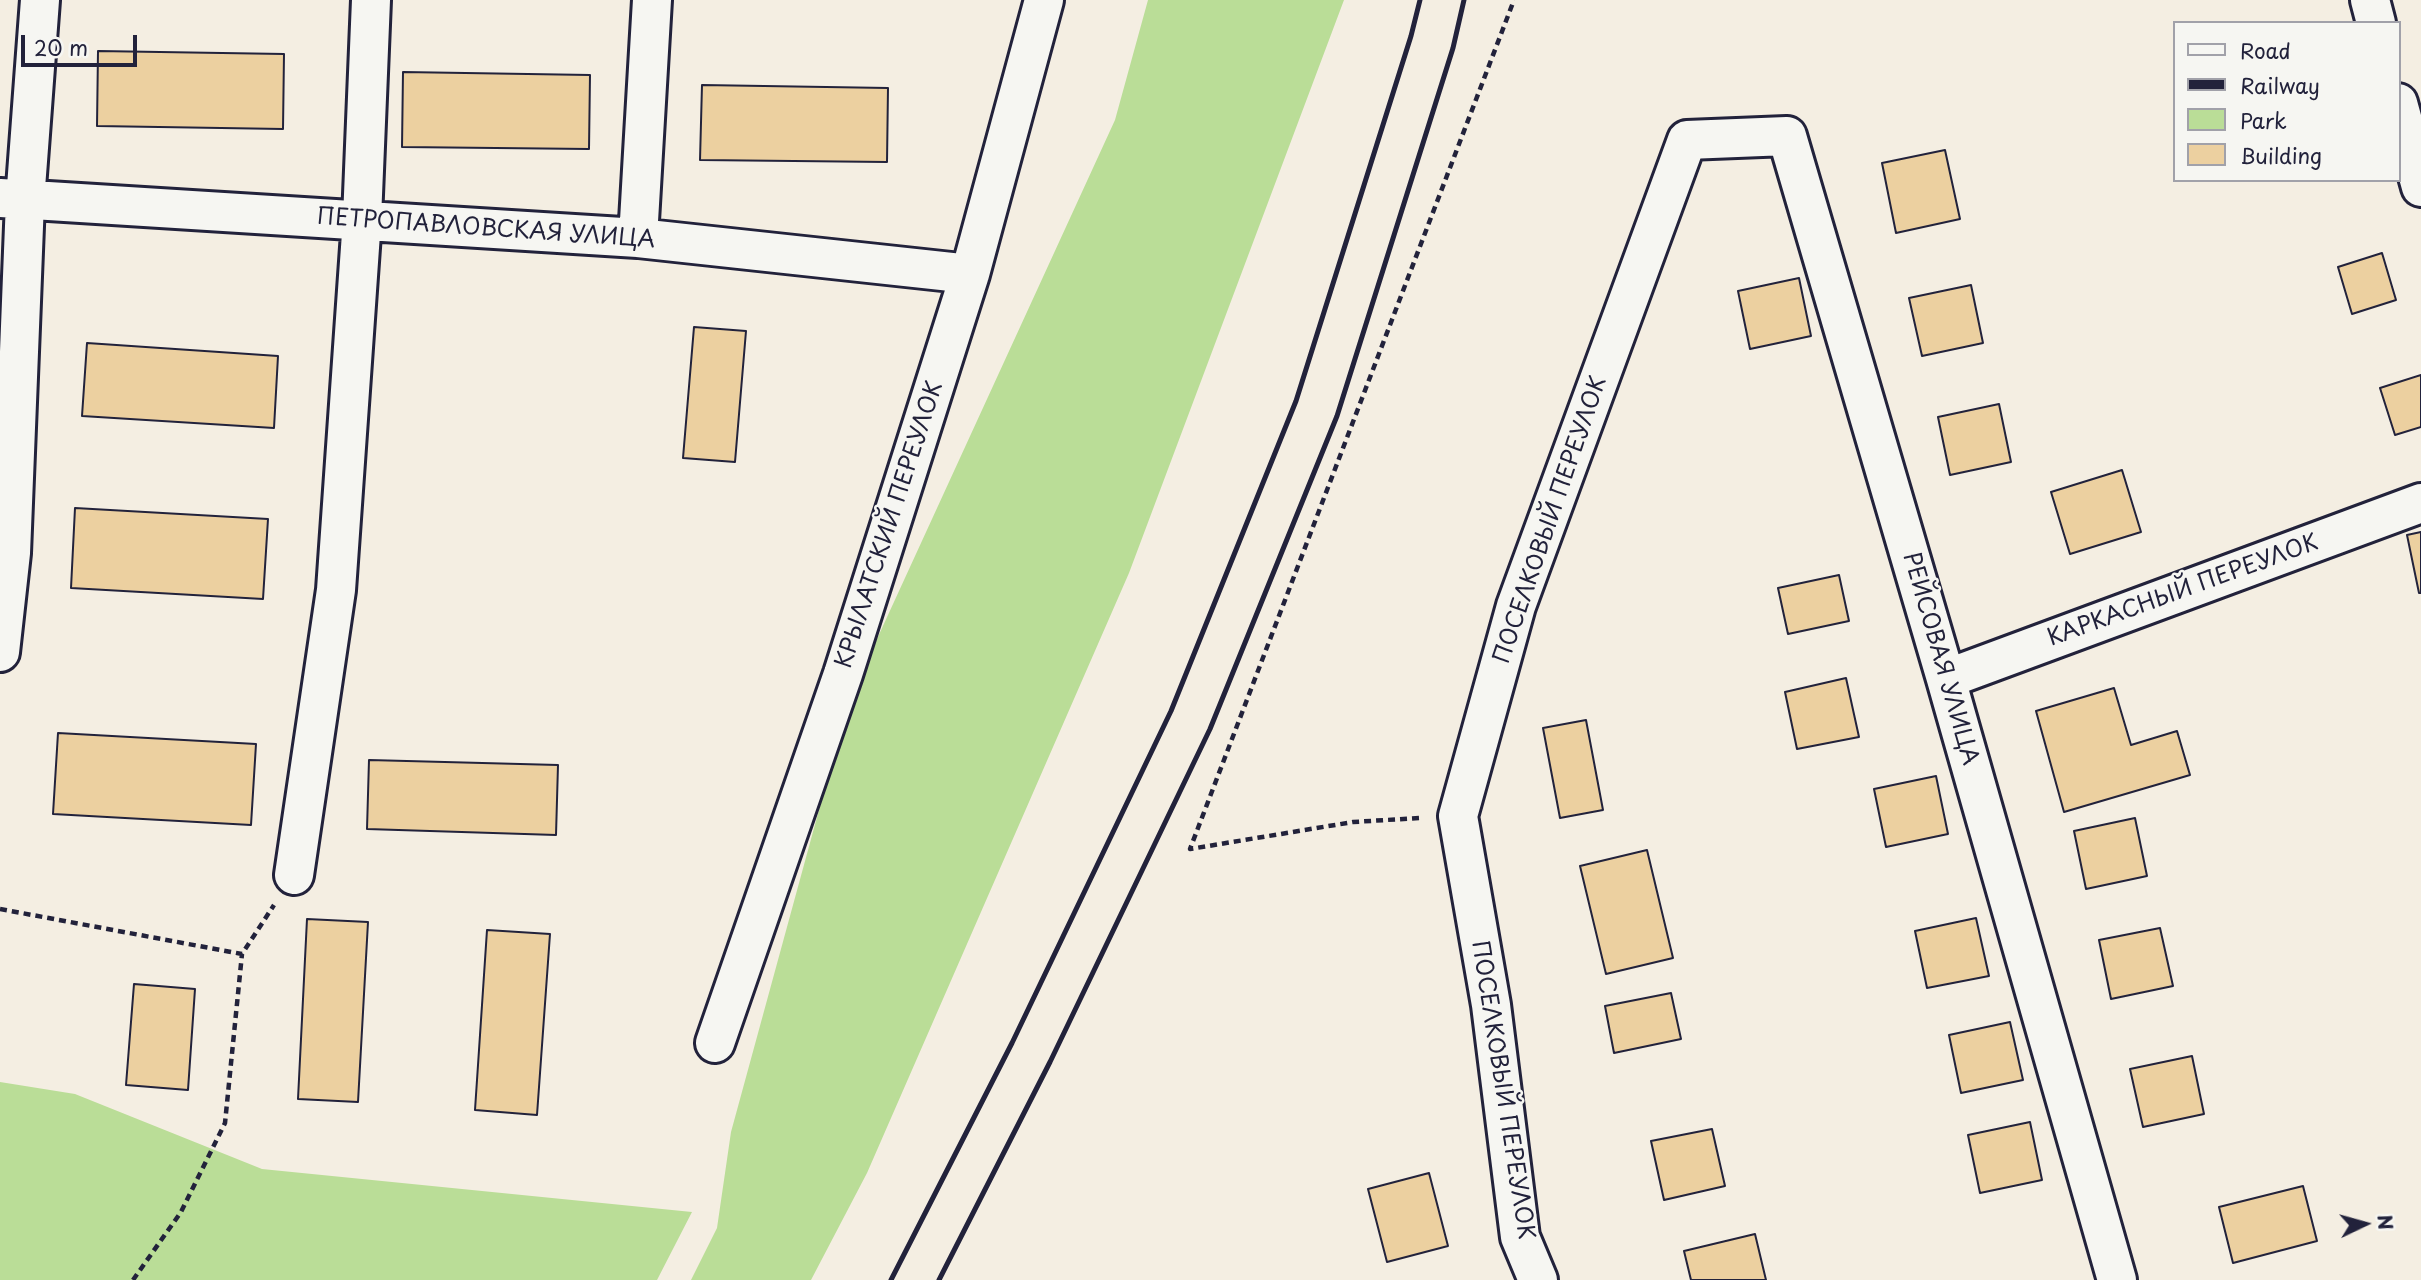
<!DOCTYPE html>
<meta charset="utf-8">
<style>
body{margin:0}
#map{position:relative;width:2421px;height:1280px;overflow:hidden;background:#f4eee2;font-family:"Playpen Sans",sans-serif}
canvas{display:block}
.legend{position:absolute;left:2173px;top:21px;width:228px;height:161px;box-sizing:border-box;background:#f6f6f2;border:2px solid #a1a1a9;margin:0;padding:9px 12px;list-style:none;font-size:21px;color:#22223b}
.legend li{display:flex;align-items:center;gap:14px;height:35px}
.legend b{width:35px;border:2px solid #a1a1a9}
.north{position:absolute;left:2330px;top:1189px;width:70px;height:70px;-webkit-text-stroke:5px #f6f6f2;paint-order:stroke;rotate:85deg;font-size:19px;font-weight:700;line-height:28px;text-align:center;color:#22223b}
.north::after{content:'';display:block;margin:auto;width:24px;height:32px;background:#22223b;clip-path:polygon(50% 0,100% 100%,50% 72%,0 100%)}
.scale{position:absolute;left:21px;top:35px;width:116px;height:32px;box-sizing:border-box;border:4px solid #22223b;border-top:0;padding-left:9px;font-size:21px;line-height:24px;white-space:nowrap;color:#22223b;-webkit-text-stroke:5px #f6f6f2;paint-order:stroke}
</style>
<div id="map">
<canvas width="2421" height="1280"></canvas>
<ul class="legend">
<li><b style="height:9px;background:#f6f6f2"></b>Road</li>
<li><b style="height:9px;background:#22223b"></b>Railway</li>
<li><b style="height:19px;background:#badd97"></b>Park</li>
<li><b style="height:19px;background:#ecd0a0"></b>Building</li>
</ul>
<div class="north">N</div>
<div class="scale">20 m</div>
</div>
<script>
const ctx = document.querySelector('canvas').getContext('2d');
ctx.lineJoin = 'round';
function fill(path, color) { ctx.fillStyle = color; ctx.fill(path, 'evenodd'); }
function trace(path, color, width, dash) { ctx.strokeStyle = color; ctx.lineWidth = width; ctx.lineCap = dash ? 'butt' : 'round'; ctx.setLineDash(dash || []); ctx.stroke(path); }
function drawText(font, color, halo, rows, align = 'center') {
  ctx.font = font + ' "Playpen Sans",sans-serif'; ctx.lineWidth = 5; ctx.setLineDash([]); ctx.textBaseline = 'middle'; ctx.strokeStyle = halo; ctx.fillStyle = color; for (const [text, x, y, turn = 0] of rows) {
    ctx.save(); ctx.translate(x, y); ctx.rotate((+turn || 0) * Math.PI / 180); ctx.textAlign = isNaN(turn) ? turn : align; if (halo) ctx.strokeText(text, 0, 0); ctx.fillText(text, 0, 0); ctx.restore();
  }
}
const green = new Path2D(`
 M 1148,0 L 1344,0 L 1129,573 L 867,1173 L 811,1280 L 691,1280 L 717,1228 L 731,1132 L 849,700 L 1115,120 Z
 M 0,1082 L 75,1094 L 262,1169 L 692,1212 L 657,1280 L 0,1280 Z`);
const building = new Path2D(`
 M 98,51 L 284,54 L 283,129 L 97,126 Z
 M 403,72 L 590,75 L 589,149 L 402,147 Z
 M 702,85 L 888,88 L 887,162 L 700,160 Z
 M 1945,150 L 1960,219 L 1896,233 L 1882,163 Z
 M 2382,253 L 2396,300 L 2352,314 L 2338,267 Z
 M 1799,278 L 1811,336 L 1750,349 L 1738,291 Z
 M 1971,285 L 1983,343 L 1922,356 L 1909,298 Z
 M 694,327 L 746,331 L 735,462 L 683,458 Z
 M 87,343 L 278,356 L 274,428 L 82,416 Z
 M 2421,375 L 2421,427 L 2395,435 L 2380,388 Z
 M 1999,404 L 2011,462 L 1950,475 L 1938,417 Z
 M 2122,470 L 2141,532 L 2070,554 L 2051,492 Z
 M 75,508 L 268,519 L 263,599 L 71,588 Z
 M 2421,532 L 2421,593 L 2419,593 L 2407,535 Z
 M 1839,575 L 1849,621 L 1788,634 L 1778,588 Z
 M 1846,678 L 1859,737 L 1797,749 L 1785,692 Z
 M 2114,688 L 2131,745 L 2177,731 L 2190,775 L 2064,812 L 2036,711 Z
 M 1586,720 L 1603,810 L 1560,818 L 1543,728 Z
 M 58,733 L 256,744 L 251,825 L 53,814 Z
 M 369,760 L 558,765 L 556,835 L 367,829 Z
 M 1936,776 L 1948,834 L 1886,847 L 1874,789 Z
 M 2135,818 L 2147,876 L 2086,889 L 2074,831 Z
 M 1647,850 L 1673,958 L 1606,974 L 1580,866 Z
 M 1976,918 L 1989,976 L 1927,988 L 1915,931 Z
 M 307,919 L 368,922 L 358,1102 L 298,1099 Z
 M 2160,928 L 2173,986 L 2111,999 L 2099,940 Z
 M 487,930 L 550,934 L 537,1115 L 475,1110 Z
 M 134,984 L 195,989 L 188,1090 L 126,1085 Z
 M 1671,993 L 1681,1039 L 1614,1053 L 1605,1006 Z
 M 2010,1022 L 2023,1080 L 1961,1093 L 1949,1035 Z
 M 2192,1056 L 2204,1114 L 2143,1127 L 2130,1069 Z
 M 2030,1122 L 2042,1180 L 1980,1193 L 1968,1135 Z
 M 1712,1129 L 1725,1186 L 1664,1200 L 1651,1141 Z
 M 1429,1173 L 1448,1246 L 1387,1262 L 1368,1189 Z
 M 2303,1186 L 2317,1241 L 2233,1263 L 2219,1207 Z
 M 1755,1234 L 1766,1280 L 1691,1280 L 1684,1251 Z`);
const path = new Path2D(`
 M 1419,818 L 1353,822 L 1190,849 L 1514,0
 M 0,909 L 242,954 L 274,905
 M 133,1280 L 181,1212 L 225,1123 L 242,954`);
const street = new Path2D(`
 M 2370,0 L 2376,23
 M 2398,103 L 2421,187
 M 0,198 L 638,238 L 970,274
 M 638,238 L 652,0
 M 0,652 L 11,553 L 25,201 L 40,0
 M 1946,679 L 2421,503
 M 294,875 L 336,590 L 362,219 L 371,0
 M 715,1043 L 843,674 L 970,274 L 1044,0
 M 1538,1280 L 1520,1237 L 1491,1005 L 1458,816 L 1516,606 L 1687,140 L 1787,136 L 1946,679 L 2117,1280`);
const rail = new Path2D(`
 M 891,1280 L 1012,1043 L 1171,711 L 1296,401 L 1411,36 L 1420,0
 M 939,1280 L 1050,1062 L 1210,729 L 1337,416 L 1453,48 L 1464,0`);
const streetNames = [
 ["ПЕТРОПАВЛОВСКАЯ УЛИЦА",486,229,4],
 ["ПОСЕЛКОВЫЙ ПЕРЕУЛОК",1551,520,-71],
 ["КРЫЛАТСКИЙ ПЕРЕУЛОК",890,525,-72],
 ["КАРКАСНЫЙ ПЕРЕУЛОК",2183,591,-20],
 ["РЕЙСОВАЯ УЛИЦА",1940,659,74],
 ["ПОСЕЛКОВЫЙ ПЕРЕУЛОК",1502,1090,81]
];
fill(green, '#badd97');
fill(building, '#ecd0a0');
trace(building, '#22223b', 2);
trace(street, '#22223b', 44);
trace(path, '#22223b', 4.5, [7, 5]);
trace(street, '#f6f6f2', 38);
trace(rail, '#22223b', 5);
drawText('23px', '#22223b', '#f6f6f2', streetNames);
</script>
